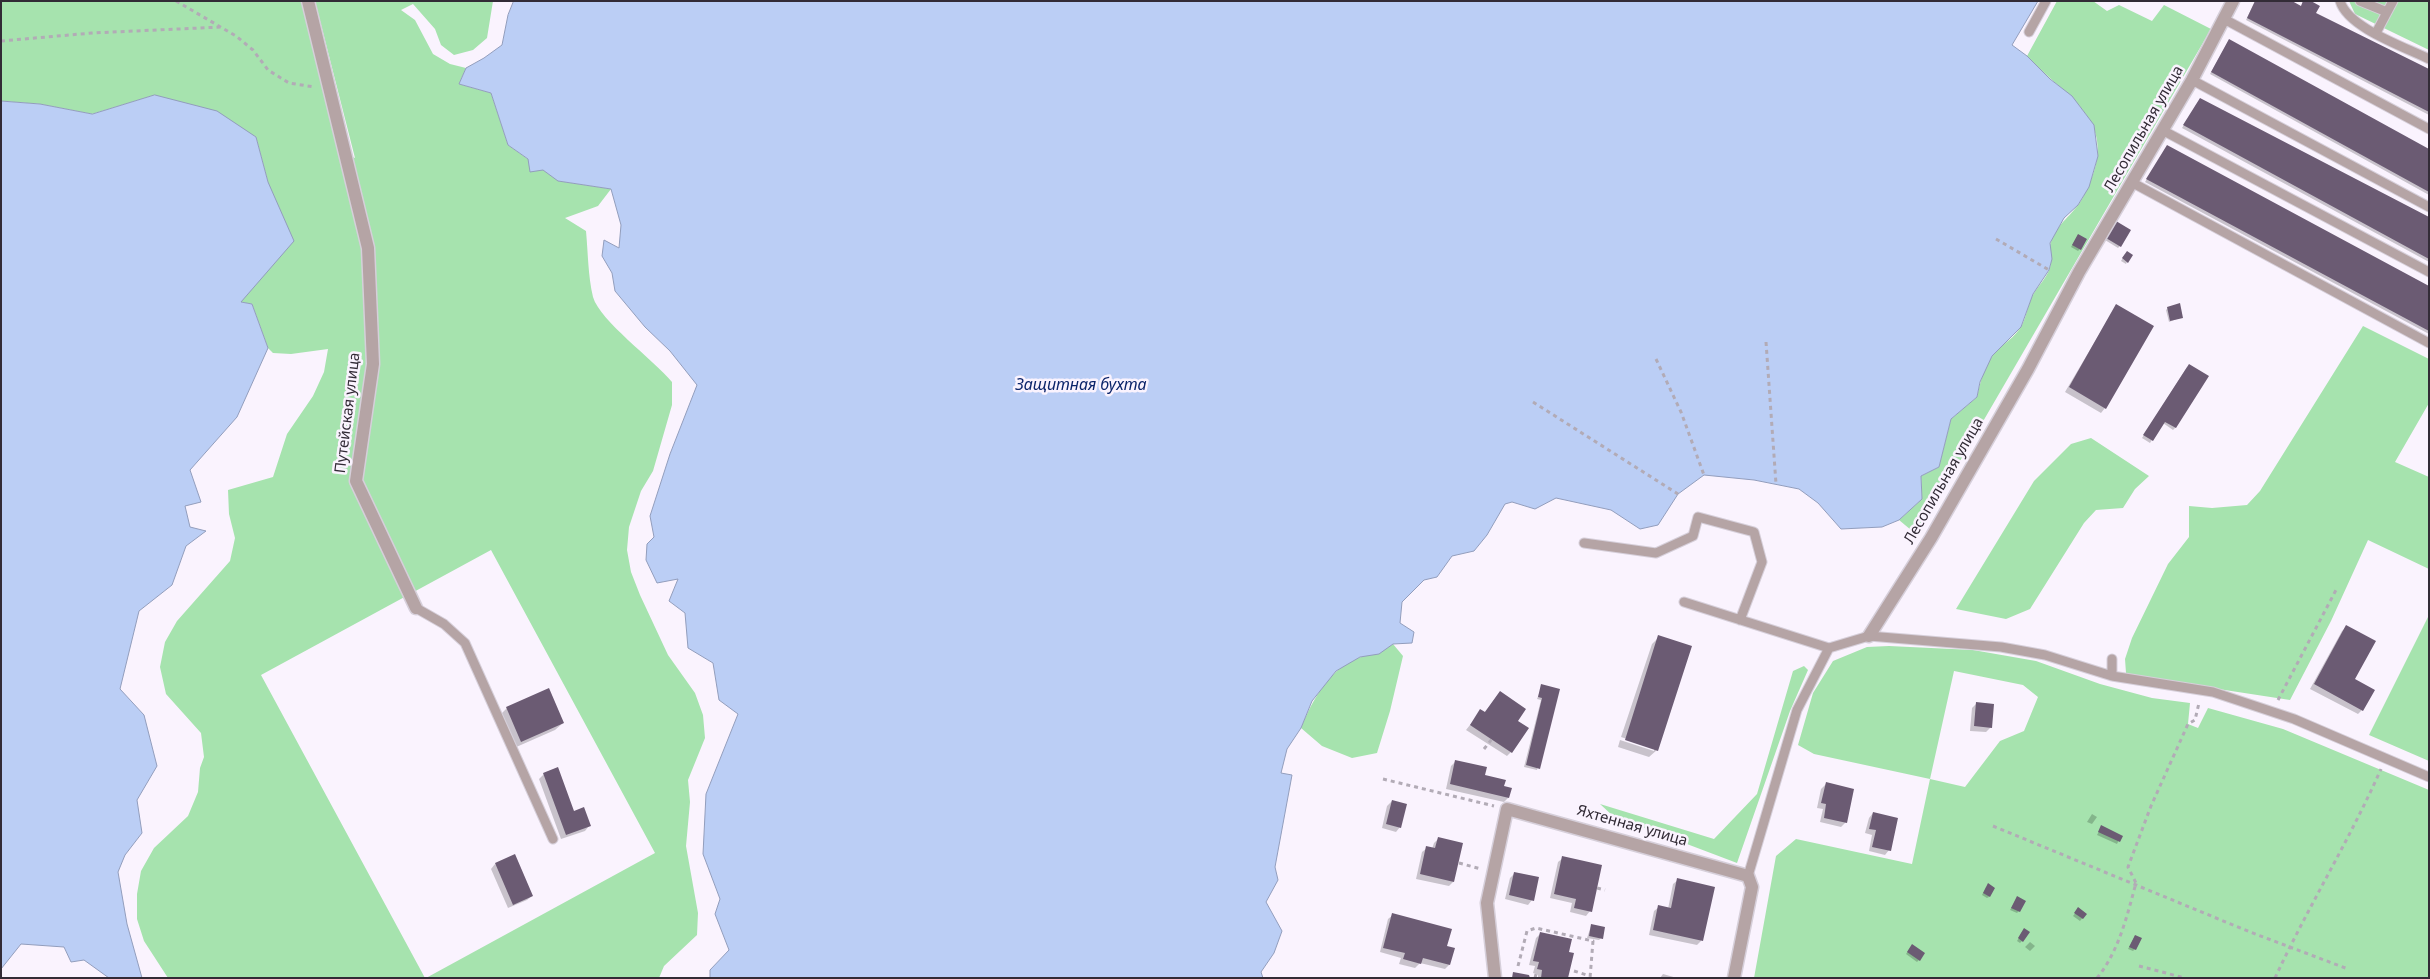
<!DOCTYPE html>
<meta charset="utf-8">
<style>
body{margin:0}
#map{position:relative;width:2430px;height:979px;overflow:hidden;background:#faf3fe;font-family:"Noto Sans",sans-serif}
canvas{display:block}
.frame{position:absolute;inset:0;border:2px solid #322b36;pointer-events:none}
</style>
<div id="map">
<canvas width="2430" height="979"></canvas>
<div class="frame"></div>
</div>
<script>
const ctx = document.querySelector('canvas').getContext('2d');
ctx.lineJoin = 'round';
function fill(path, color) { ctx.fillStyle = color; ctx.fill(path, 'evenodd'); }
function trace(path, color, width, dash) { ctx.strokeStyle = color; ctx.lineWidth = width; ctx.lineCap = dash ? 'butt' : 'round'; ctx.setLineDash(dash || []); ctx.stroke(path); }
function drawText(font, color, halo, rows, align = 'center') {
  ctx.font = font + ' "Noto Sans",sans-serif'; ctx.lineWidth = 5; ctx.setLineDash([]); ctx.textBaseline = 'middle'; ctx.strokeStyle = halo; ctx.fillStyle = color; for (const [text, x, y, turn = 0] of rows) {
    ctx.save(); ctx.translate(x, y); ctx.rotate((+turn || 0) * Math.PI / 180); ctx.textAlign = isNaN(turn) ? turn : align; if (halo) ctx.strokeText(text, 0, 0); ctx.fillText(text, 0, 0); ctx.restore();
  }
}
const green = new Path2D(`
 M 1,1 L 302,1 L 340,151 L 355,158 L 315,1 L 493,1 L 487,38 L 473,50 L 454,55 L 441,45 L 435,29 L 413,4 L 401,10 L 415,20 L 433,54 L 450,64 L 466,68 L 459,84 L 491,93 L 508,145 L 559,181 L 611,189 L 598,206 L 565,218 L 586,231 C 588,252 588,276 593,297 C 600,321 653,359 672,382 L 672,405 L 653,471 L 641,491 L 629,527 L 627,550 L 631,572 L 640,595 L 668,655 L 695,693 L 703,715 L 705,738 L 688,780 L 690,802 L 686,846 L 698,913 L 697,935 L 664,966 L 659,978 L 426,978 L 655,853 L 491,550 L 261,675 L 425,978 L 168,978 L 144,941 L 137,919 L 137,894 L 141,871 L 154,848 L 188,816 L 198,792 L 200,768 L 204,757 L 201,733 L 166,694 L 160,667 L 165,642 L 177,621 L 230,561 L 235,538 L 229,514 L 228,490 L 273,477 L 287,434 L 313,396 L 324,372 L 328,349 L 291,354 L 273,353 L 268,348 L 252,304 L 240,302 L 268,182 L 256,137 L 155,95 L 92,114 L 40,104 L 1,101 Z
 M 2057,1 L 2093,1 L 2107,11 L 2119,5 L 2152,21 L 2164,5 L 2211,29 L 1917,535 L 1899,520 L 1922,499 L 1921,476 L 1939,467 L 1951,419 L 1977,397 C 1980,383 1984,367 1993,355 C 2001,345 2016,337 2022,325 C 2027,315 2028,303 2034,293 C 2039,285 2047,277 2050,268 C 2052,259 2048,249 2051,242 C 2057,223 2073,215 2082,199 C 2124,123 2074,105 2027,56 Z
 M 2349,1 L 2429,1 L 2429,50 L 2355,14 Z
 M 2363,326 L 2429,359 L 2429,403 L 2395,462 L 2429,477 L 2429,569 L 2368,540 L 2331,621 L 2290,700 L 2140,677 L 2126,673 L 2125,659 L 2132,638 L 2168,564 L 2189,537 L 2189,506 L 2212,508 L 2247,505 L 2260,491 Z
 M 2091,438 L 2149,476 L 2135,489 L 2123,508 L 2096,510 L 2084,523 L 2030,609 L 2006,619 L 1956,609 L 2034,481 L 2071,444 Z
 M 2429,615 L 2429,761 L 2369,735 Z
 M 1393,644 L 1403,656 L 1390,711 L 1377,753 L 1352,758 L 1322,746 L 1301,728 C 1313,699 1330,667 1361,657 C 1375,652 1380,652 1393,644 Z
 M 1889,646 L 1973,650 L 2036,661 L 2100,684 L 2152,698 L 2190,703 L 2188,724 L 2198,728 L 2208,708 L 2283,729 L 2429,790 L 2429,978 L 1754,978 L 1776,856 L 1796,839 L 1912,864 L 1930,779 L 1814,754 L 1798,745 L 1813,693 L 1833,661 L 1867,647 ZM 1954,671 L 2023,685 L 2038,697 L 2024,731 L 2000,741 L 1965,787 L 1930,779 Z
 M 1804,666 L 1808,670 L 1790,711 L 1737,863 L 1613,816 L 1600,804 L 1714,839 L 1757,794 L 1793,671 Z`);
const water = new Path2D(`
 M 514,1 L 2038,1 L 2012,45 L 2027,56 L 2050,79 L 2072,96 L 2094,125 L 2098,156 L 2089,187 L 2078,205 L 2064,218 L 2050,243 L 2052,259 L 2049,270 L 2033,294 L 2021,327 L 1992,356 L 1980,382 L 1977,397 L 1951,419 L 1939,467 L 1921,476 L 1922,499 L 1899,520 L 1882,527 L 1841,529 L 1818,503 L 1799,489 L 1754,480 L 1704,475 L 1678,494 L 1658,525 L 1640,529 L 1611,510 L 1556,498 L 1535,509 L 1512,502 L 1505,504 L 1487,535 L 1474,551 L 1452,556 L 1437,577 L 1424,580 L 1402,602 L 1400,623 L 1414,632 L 1412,643 L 1393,644 L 1379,654 L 1360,657 L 1336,671 L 1312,701 L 1301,728 L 1287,749 L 1281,773 L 1292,775 L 1275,867 L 1278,880 L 1266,902 L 1282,931 L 1274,953 L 1261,972 L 1263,978 L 710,978 L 710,970 L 729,950 L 715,914 L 720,899 L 703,854 L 706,794 L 738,714 L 719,700 L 713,663 L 688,648 L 685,613 L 669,601 L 678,579 L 657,583 L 646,560 L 647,544 L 654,537 L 650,516 L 670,454 L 697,385 L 670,351 L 645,327 L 615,291 L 612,273 L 602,256 L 604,240 L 619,248 L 621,225 L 611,189 L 558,181 L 543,170 L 530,172 L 528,159 L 508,145 L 491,93 L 459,84 L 466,68 L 484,58 L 502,45 L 508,15 Z
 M 155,95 L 217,111 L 256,137 L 268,182 L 294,241 L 241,302 L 252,304 L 268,348 L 237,417 L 190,470 L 201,502 L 185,506 L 190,527 L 206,531 L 186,546 L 172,585 L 139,611 L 120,689 L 144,715 L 157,766 L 137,800 L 142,833 L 125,855 L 118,872 L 127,924 L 142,978 L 109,978 L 84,960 L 71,962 L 64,947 L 21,944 L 1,969 L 1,101 L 40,104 L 92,114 Z`);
const shadow = new Path2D(`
 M 2255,1 L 2301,7 L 2303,1 L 2314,14 L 2429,70 L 2429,115 L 2246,20 Z
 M 2229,40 L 2429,150 L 2429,195 L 2210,74 Z
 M 2200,99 L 2429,219 L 2429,262 L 2182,128 Z
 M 2167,146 L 2429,287 L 2429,334 L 2145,182 Z
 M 2116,223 L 2120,246 L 2118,248 L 2105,240 Z
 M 2078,235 L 2080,249 L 2078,251 L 2071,247 Z
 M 2125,254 L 2127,262 L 2126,264 L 2121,261 Z
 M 2116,306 L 2105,408 L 2101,413 L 2065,392 Z
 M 2168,308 L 2182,317 L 2169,322 L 2166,310 Z
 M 2187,367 L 2207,377 L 2175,428 L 2173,430 L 2163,423 L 2150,443 L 2142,438 Z
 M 2347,626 L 2353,679 L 2362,710 L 2358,714 L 2310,689 L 2342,631 Z
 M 1659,637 L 1657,750 L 1649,757 L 1618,747 L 1620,740 L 1654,751 L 1654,748 L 1621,737 L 1652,644 Z
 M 1542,686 L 1558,690 L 1537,770 L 1524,767 L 1541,700 L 1537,699 Z
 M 1500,692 L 1517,721 L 1511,752 L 1507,756 L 1466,730 L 1481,711 L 1484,713 Z
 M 1976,704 L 1991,727 L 1986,732 L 1970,731 L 1972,708 Z
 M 507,708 L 563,723 L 555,730 L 514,748 L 500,715 Z
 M 1456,761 L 1503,787 L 1508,798 L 1504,802 L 1446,789 L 1451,766 Z
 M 544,774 L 573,812 L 589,826 L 585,831 L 561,839 L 539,779 Z
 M 1826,784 L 1846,822 L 1841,827 L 1820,822 L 1823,809 L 1817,808 L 1821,789 Z
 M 1392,801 L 1400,827 L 1396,832 L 1382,828 L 1387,806 Z
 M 1873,813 L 1889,850 L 1885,855 L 1869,851 L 1872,835 L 1865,833 L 1869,818 Z
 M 2092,814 L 2097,817 L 2092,824 L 2087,822 Z
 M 2100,829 L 2121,836 L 2117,844 L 2097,835 Z
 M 1439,838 L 1453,882 L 1449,886 L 1416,879 L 1422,852 L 1427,848 L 1432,849 L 1434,843 Z
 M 1563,858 L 1590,911 L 1586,916 L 1570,912 L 1572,903 L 1550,898 L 1558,862 Z
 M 495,864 L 532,896 L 527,900 L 508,908 L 491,869 Z
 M 1515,873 L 1532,900 L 1528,905 L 1505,899 L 1510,878 Z
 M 1678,880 L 1713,888 L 1701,941 L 1697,945 L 1649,935 L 1654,911 L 1659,907 L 1668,909 L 1673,884 Z
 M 1986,887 L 1989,897 L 1987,898 L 1982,895 Z
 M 2016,900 L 2019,911 L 2017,913 L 2010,910 Z
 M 2077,911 L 2086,914 L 2080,921 L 2073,916 Z
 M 1393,915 L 1446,947 L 1449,965 L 1445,969 L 1420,963 L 1415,968 L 1399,964 L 1401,958 L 1380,952 L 1388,919 Z
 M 1591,926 L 1601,938 L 1599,940 L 1587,938 Z
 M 2022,932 L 2022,941 L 2020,943 L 2017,941 Z
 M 1541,933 L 1567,978 L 1538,978 L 1538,975 L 1533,973 L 1535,966 L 1529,965 L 1536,938 Z
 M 2135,936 L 2135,949 L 2133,951 L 2128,949 Z
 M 2030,942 L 2035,946 L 2030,951 L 2025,947 Z
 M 1910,948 L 1919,960 L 1917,962 L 1906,954 Z
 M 1663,974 L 1677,978 L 1660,978 Z`);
const building = new Path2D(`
 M 2255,1 L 2292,1 L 2301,6 L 2303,1 L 2311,1 L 2320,6 L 2316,13 L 2429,69 L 2429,112 L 2247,18 Z
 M 2229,39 L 2429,149 L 2429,192 L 2211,72 Z
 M 2200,98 L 2429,217 L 2429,259 L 2183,125 Z
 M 2167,145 L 2429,286 L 2429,331 L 2146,179 Z
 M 2116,221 L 2131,230 L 2121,247 L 2106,238 Z
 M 2078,234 L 2087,239 L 2081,250 L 2072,245 Z
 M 2127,251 L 2133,255 L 2128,263 L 2122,258 Z
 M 2180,303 L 2183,318 L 2170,321 L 2167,307 Z
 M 2116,304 L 2154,326 L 2106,409 L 2069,387 Z
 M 2189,364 L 2209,376 L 2176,428 L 2165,422 L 2153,441 L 2143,435 Z
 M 2346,625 L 2376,641 L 2355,679 L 2375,690 L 2363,711 L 2314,684 Z
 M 1658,635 L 1692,646 L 1658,751 L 1625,740 Z
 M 1541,684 L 1560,689 L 1540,769 L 1526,765 L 1542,698 L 1538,697 Z
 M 549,688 L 564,723 L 521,742 L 506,707 Z
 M 1500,691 L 1526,709 L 1518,721 L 1529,728 L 1512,753 L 1470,725 L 1480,709 L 1485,712 Z
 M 1976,702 L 1994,704 L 1992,728 L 1974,726 Z
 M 1455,760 L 1487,767 L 1485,775 L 1506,780 L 1504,786 L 1512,788 L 1509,798 L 1450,784 Z
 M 558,767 L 574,811 L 584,807 L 591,826 L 566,835 L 543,773 Z
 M 1826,782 L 1854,789 L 1847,823 L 1824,818 L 1826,804 L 1821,803 Z
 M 1392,800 L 1407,804 L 1401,828 L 1386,824 Z
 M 1873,812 L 1898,818 L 1891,851 L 1872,847 L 1876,830 L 1869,829 Z
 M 2101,825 L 2123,836 L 2120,842 L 2098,832 Z
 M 1438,837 L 1463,843 L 1454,882 L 1420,874 L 1426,846 L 1435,848 Z
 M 515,854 L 533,896 L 513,905 L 495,863 Z
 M 1562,856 L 1602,865 L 1592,912 L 1574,908 L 1576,899 L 1554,894 Z
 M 1514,872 L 1539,877 L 1534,901 L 1509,895 Z
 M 1677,878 L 1715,887 L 1703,941 L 1653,930 L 1658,905 L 1671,908 Z
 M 1988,883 L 1995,888 L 1990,897 L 1983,893 Z
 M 2017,896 L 2026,901 L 2020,912 L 2011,908 Z
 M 2078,907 L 2087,914 L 2083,919 L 2074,913 Z
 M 1392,913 L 1452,929 L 1447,946 L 1455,948 L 1450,965 L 1423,958 L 1421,964 L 1403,959 L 1405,953 L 1383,948 Z
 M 1591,924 L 1605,927 L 1603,939 L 1589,936 Z
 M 2024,928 L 2030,932 L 2023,942 L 2018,938 Z
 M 1540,932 L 1572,939 L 1569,952 L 1574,953 L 1568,978 L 1541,978 L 1542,970 L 1537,969 L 1539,962 L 1533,961 Z
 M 2135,935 L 2142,938 L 2136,950 L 2129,947 Z
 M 1912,944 L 1925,953 L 1920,961 L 1907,952 Z
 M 1513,972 L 1529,975 L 1530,978 L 1512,978 Z`);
const path = new Path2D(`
 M 176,1 L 236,36 L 253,50 L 268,70 L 289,83 L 314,87
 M 1,41 L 92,33 L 221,27
 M 1996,239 L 2049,270
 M 1766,342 L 1776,484
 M 1656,359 L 1681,412 L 1704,475
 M 1533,402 L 1678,494
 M 2278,700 L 2336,590
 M 1484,749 L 1492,739
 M 1383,779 L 1494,806
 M 1993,826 L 2250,932 L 2348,969
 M 1459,863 L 1481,869
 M 1597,888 L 1605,890
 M 1518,966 L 1527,931 L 1536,928 L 1593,941 L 1590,978
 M 2139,966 L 2185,978
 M 1574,971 L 1590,976
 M 1535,978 L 1536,974
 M 2097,978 C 2119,951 2127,916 2136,883 L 2128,867 L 2151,806 L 2188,724 L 2195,720 L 2199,703
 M 2275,978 C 2308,907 2349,841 2381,769`);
const service = new Path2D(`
 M 2340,1 C 2348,28 2405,47 2429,59
 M 2360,1 L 2387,12
 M 2224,19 L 2429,129
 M 2029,32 L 2046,1
 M 2376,33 L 2393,1
 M 2192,80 L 2429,207
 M 2162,130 L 2429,272
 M 2133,183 L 2429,343
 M 1584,543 L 1656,553 L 1693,536 L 1698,517 L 1754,532 L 1762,562 L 1740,620
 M 1684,602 L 1829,648
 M 416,608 L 444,624 L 465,643 L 553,839
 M 2112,659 L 2112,676
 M 1748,876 L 1797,710 L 1829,648 L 1869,636 L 2001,647 L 2045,655 L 2112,676 L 2213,692 L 2294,719 L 2429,777`);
const minor = new Path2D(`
 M 308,1 L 368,248 L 373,364 L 356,481 L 416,608
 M 1869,636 L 1931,538 L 2028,369 L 2079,272 L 2192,80 L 2233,1
 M 1495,978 L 1487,903 L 1507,809 L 1748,876 L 1752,887 L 1734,978`);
const streetNames = [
 ["Лесопильная улица",2144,129,-60],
 ["Путейская улица",348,413,-83],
 ["Лесопильная улица",1944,481,-60],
 ["Яхтенная улица",1632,826,16]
];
const waterNames = [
 ["Защитная бухта",1081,385]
];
fill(green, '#a6e3ae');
fill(water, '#bbcef5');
trace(water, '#929dbc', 1);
fill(shadow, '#0003');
fill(building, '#6b5b73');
trace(service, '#d6cfda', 11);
trace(minor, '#d6cfda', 15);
trace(path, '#b2abb6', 3, [4, 4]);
trace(service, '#b5a4a5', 9);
trace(minor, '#b5a4a5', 12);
drawText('15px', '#322b36', '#faf3fe', streetNames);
drawText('italic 16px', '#0b246a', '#faf3fe', waterNames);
</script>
